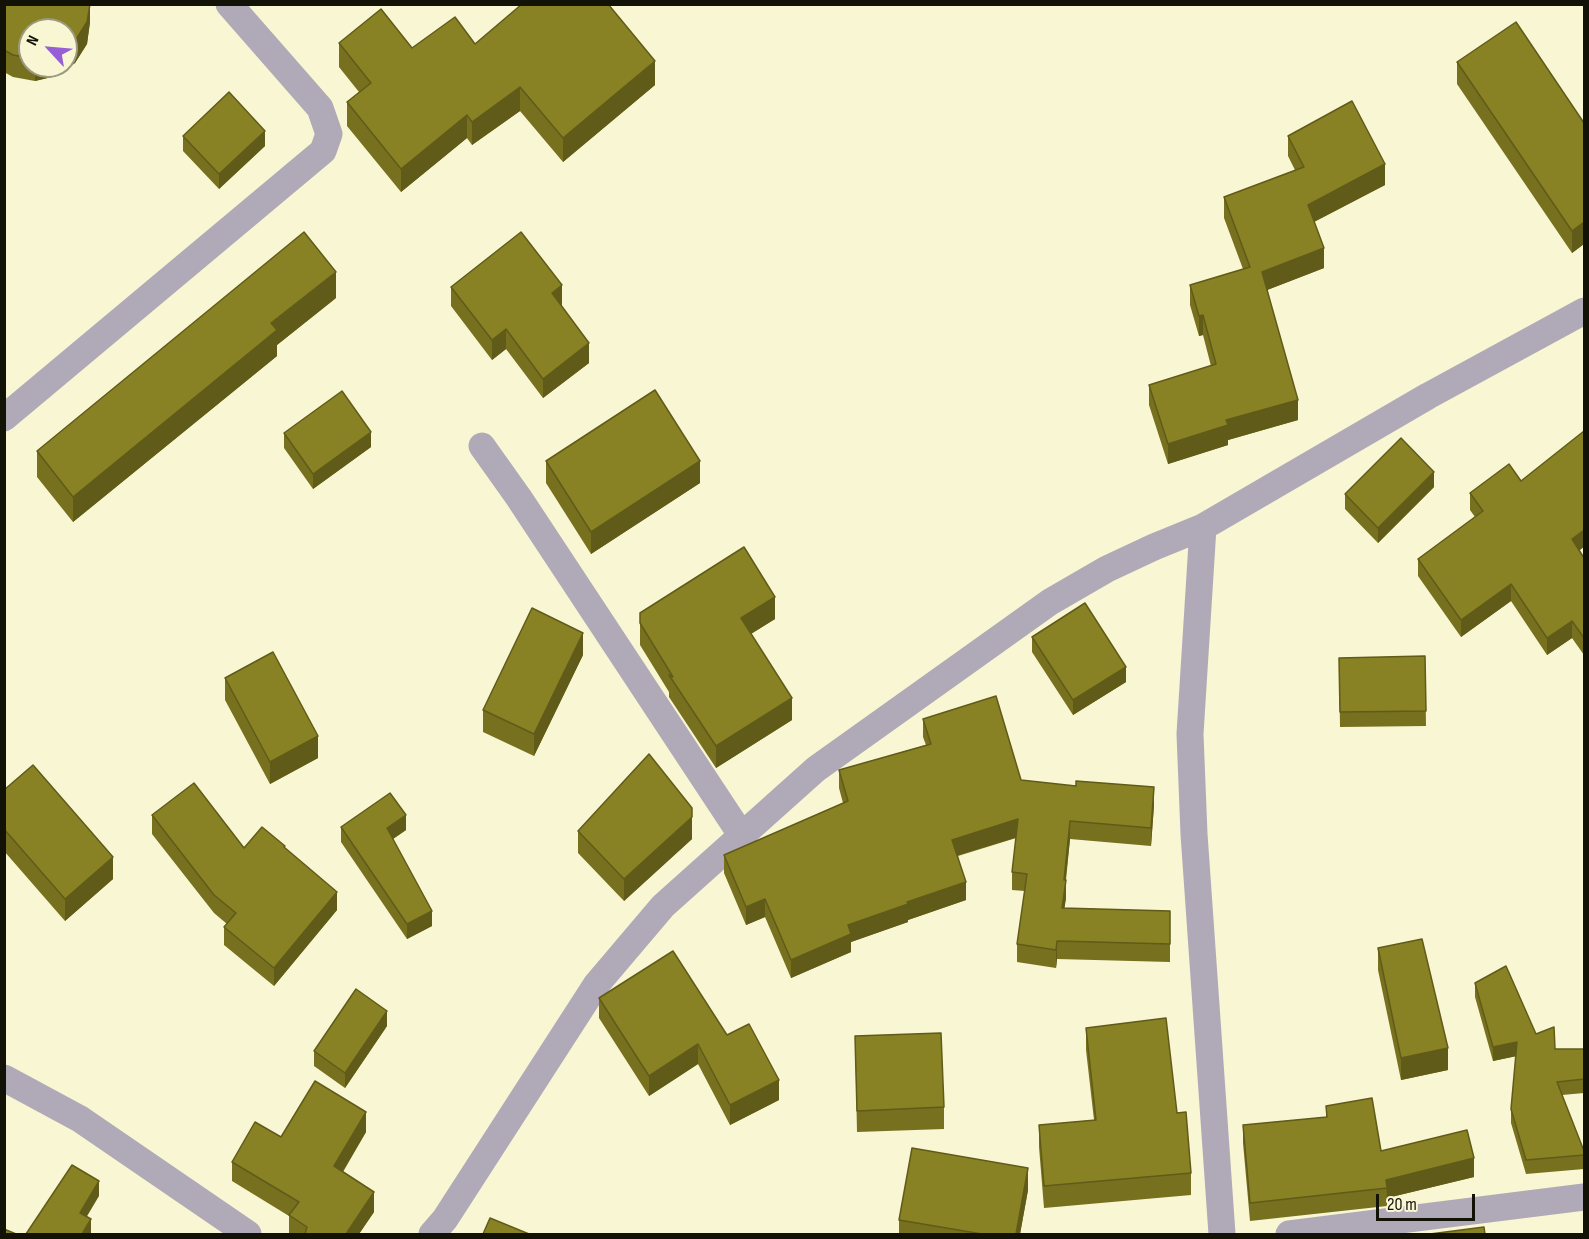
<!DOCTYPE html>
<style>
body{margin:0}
#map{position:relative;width:1589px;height:1239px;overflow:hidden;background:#f8f6d3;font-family:"Sofia Sans Condensed",sans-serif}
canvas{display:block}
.frame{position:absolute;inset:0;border:6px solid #131206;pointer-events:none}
.north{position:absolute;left:18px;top:18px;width:60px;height:60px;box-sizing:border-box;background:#f8f6d3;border:2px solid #9c9b81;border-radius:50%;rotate:296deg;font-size:16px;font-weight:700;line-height:24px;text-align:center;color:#131206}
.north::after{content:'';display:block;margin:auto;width:21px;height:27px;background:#975ed6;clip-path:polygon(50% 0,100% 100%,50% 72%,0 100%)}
.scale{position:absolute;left:1376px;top:1194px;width:99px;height:27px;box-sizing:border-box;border:3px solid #131206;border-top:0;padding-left:8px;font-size:18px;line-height:21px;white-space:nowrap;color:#131206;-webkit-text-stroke:4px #f8f6d3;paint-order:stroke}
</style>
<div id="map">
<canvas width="1589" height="1239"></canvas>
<div class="frame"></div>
<div class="north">N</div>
<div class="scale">20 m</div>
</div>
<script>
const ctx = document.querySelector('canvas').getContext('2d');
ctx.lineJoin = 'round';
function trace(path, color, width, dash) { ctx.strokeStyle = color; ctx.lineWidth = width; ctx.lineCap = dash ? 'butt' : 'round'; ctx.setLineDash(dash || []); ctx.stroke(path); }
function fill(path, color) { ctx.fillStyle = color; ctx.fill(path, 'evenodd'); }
const street = new Path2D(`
 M 4,418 L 323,151 L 329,134 L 320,108 L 229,4
 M 482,446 L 519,498 L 742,836
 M 1203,527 L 1190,734 L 1194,834 L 1222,1234
 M 4,1078 L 80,1119 L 248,1234
 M 432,1234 L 445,1219 L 596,985 L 663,906 L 816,769 L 1050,602 L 1107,569 L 1154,547 L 1203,527 L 1428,396 L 1584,311
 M 1289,1234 L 1584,1197`);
const wall = new Path2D(`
 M 4,4 L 90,4 L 90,22 L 87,44 L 75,63 L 56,76 L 35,81 L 13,77 L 4,72 ZM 30,30 L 66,66 L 30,66 Z
 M 339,43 L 412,48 L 475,44 L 655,85 L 563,162 L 520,111 L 472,145 L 467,138 L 401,192 L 347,126 L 347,102 L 359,92 L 339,67 Z
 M 1457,62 L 1584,123 L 1584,244 L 1572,253 L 1457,84 Z
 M 183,136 L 265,146 L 219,189 L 183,151 Z
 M 1288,136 L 1385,185 L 1314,222 L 1324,268 L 1267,290 L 1298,420 L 1228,440 L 1228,445 L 1168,464 L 1149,405 L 1149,385 L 1211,366 L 1203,335 L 1199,336 L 1190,305 L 1190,285 L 1243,269 L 1224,218 L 1224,197 L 1295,170 L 1288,156 Z
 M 451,287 L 562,305 L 561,306 L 589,363 L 543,398 L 506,349 L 492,360 L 451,306 Z
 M 336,298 L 277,345 L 277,356 L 73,522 L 37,477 L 37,451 Z
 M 284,433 L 371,447 L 313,489 L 284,448 Z
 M 546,461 L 700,483 L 591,554 L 546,483 Z
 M 1521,481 L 1580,551 L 1584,558 L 1584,655 L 1572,638 L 1547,655 L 1511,601 L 1461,637 L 1418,576 L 1418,559 L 1475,517 L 1470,510 L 1470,493 Z
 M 1434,487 L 1378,543 L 1345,509 L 1345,494 Z
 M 640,613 L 775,619 L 751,634 L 792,720 L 716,768 L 669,697 L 669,692 L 640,645 Z
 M 1032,637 L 1126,682 L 1073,715 L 1032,652 Z
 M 583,655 L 534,756 L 483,732 L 483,710 Z
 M 1425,656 L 1426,726 L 1340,727 L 1339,658 Z
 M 225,678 L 318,758 L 270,784 L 225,700 Z
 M 923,719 L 1021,780 L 1154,805 L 1151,846 L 1070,839 L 1066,880 L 1066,898 L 1064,908 L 1170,911 L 1170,962 L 1057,959 L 1056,968 L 1017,962 L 1017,944 L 1025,891 L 1012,890 L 1012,872 L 1016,838 L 958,856 L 966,900 L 908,920 L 908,922 L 851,942 L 851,952 L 791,978 L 765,917 L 746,925 L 724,873 L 724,855 L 843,803 L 839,788 L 839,770 L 926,745 L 923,737 Z
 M 4,790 L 113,879 L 65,921 L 4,851 Z
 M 152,815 L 244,848 L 285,848 L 337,910 L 274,986 L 224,945 L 224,927 L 227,924 L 214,913 L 152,834 Z
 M 341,827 L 406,830 L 393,839 L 432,926 L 407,939 L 341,842 Z
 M 578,831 L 692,839 L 624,901 L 578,853 Z
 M 1378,948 L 1448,1070 L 1401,1080 L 1378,970 Z
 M 1475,983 L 1536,1034 L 1555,1049 L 1584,1049 L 1584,1093 L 1562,1095 L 1584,1151 L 1584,1169 L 1526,1174 L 1511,1123 L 1511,1109 L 1516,1056 L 1493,1061 L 1475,997 Z
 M 599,998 L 727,1035 L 779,1100 L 730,1125 L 698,1064 L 649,1096 L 599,1018 Z
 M 387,1026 L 345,1088 L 314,1066 L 314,1051 Z
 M 1086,1028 L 1177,1113 L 1191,1173 L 1191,1195 L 1044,1208 L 1039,1147 L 1039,1125 L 1094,1120 L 1086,1050 Z
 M 855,1036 L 944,1107 L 944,1129 L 857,1132 Z
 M 1326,1106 L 1381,1151 L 1474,1177 L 1387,1198 L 1387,1206 L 1250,1221 L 1243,1143 L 1243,1125 L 1326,1117 Z
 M 366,1132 L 343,1172 L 374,1212 L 359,1234 L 289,1234 L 289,1216 L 232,1181 L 232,1162 L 281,1137 Z
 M 1028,1190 L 1020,1234 L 899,1234 L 899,1220 Z`);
const shadedWall = new Path2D(`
 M 90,4 L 90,22 L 87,44 L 75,63 L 56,76 L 35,81 L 35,66 L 66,66 L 66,47 Z
 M 655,61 L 655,85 L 563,162 L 563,138 Z
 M 520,87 L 520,111 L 472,145 L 472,122 Z
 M 467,115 L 467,138 L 401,192 L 401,169 Z
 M 265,131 L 265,146 L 219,189 L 219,174 Z
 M 1385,164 L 1385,185 L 1308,225 L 1308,205 Z
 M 1584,222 L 1584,244 L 1572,253 L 1572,231 Z
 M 6,245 L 6,260 L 4,261 L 4,246 Z
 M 1324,248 L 1324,268 L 1262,292 L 1262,272 Z
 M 336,272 L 336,298 L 277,345 L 277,356 L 73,522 L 73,497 L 271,323 Z
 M 562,285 L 562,305 L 552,313 L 552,293 Z
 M 1203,315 L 1203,335 L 1199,336 L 1199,316 Z
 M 506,329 L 506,349 L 492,360 L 492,340 Z
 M 589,343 L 589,363 L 543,398 L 543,379 Z
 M 1298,400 L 1298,420 L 1228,440 L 1228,445 L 1168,464 L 1168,444 L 1226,420 Z
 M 371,432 L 371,447 L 313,489 L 313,474 Z
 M 700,461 L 700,483 L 591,554 L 591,532 Z
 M 1434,472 L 1434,487 L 1378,543 L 1378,528 Z
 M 1584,530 L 1584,547 L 1572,556 L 1572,539 Z
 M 1511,584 L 1511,601 L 1461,637 L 1461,620 Z
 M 775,597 L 775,619 L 741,640 L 741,618 Z
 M 1572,621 L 1572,638 L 1547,655 L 1547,638 Z
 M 583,633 L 583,655 L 534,756 L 534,734 Z
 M 1126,667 L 1126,682 L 1073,715 L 1073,700 Z
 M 792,698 L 792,720 L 716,768 L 716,746 Z
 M 318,736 L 318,758 L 270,784 L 270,762 Z
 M 1154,787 L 1154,805 L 1151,846 L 1151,828 Z
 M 406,815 L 406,830 L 387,843 L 387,828 Z
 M 692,817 L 692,839 L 624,901 L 624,879 Z
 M 1018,819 L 1018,837 L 952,857 L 952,840 Z
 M 1070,821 L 1070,839 L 1065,885 L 1066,880 L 1066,898 L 1062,926 L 1064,880 Z
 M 113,857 L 113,879 L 65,921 L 65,899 Z
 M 966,882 L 966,900 L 908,920 L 908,922 L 851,942 L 851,952 L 791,978 L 791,960 L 848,925 L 907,902 Z
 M 337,892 L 337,910 L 274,986 L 274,968 Z
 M 765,899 L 765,917 L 746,925 L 746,907 Z
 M 432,911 L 432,926 L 407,939 L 407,924 Z
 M 1057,941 L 1057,959 L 1056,968 L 1056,950 Z
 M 387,1011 L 387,1026 L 345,1088 L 345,1073 Z
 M 1517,1042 L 1517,1056 L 1493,1061 L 1493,1047 Z
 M 698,1044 L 698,1064 L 649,1096 L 649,1076 Z
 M 1448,1048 L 1448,1070 L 1401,1080 L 1401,1058 Z
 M 779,1080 L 779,1100 L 730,1125 L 730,1105 Z
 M 366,1112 L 366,1132 L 334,1186 L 334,1166 Z
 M 1474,1158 L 1474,1177 L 1387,1198 L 1386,1180 Z
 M 1028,1168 L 1028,1190 L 1020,1234 L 1016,1234 Z
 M 99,1181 L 99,1196 L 80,1228 L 80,1213 Z
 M 374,1192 L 374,1212 L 359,1234 L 346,1234 Z
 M 91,1219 L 91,1234 L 82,1234 Z`);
const building = new Path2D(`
 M 4,4 L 90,4 L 87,22 L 75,41 L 66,47 L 66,30 L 30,30 L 30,58 L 13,55 L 4,50 Z
 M 522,4 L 608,4 L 655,61 L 563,138 L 520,87 L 472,122 L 467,115 L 401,169 L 347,102 L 371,83 L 339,43 L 381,9 L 412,48 L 455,17 L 475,44 Z
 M 1516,22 L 1584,123 L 1584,222 L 1572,231 L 1457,62 Z
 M 229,92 L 265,131 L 219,174 L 183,136 Z
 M 1352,101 L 1385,164 L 1308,205 L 1324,248 L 1262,272 L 1298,400 L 1226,420 L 1228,425 L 1168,444 L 1149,385 L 1216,364 L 1203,315 L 1199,316 L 1190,285 L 1250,267 L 1224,197 L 1304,167 L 1288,136 Z
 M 304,232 L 336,272 L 271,323 L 277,330 L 73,497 L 37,451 Z
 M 521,232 L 562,285 L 552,293 L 589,343 L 543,379 L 506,329 L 492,340 L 451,287 Z
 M 655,390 L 700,461 L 591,532 L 546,461 Z
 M 342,391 L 371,432 L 313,474 L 284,433 Z
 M 1584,431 L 1584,530 L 1572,539 L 1584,558 L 1584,638 L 1572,621 L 1547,638 L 1511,584 L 1461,620 L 1418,559 L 1483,511 L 1470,493 L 1509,464 L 1521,481 Z
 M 1401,438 L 1434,472 L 1378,528 L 1345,494 Z
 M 744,547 L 775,597 L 741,618 L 792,698 L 716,746 L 669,675 L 673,677 L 640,623 L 640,613 Z
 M 1085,603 L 1126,667 L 1073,700 L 1032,637 Z
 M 532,608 L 583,633 L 534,734 L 483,710 Z
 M 273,652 L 318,736 L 270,762 L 225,678 Z
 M 1425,656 L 1426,711 L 1340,712 L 1339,658 Z
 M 996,696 L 1021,780 L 1076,786 L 1076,781 L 1154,787 L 1151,828 L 1070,821 L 1064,880 L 1066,880 L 1062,908 L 1170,911 L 1170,944 L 1057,941 L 1056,950 L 1017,944 L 1027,874 L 1012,872 L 1018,819 L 952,840 L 966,882 L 907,902 L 908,904 L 848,925 L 851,934 L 791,960 L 765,899 L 746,907 L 724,855 L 848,801 L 839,770 L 931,744 L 923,719 Z
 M 649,754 L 692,808 L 692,817 L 624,879 L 578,831 Z
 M 33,765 L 113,857 L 65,899 L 4,829 L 4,790 Z
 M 194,783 L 244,848 L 262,827 L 285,846 L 284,847 L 337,892 L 274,968 L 224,927 L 236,913 L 214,895 L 152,815 Z
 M 390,793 L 406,815 L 387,828 L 432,911 L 407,924 L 341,827 Z
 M 1422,939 L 1448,1048 L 1401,1058 L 1378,948 Z
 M 673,951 L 727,1035 L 749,1024 L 779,1080 L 730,1105 L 698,1044 L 649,1076 L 599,998 Z
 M 1506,966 L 1536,1034 L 1554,1027 L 1555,1049 L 1584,1049 L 1584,1079 L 1557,1082 L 1584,1151 L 1584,1155 L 1526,1160 L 1511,1109 L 1517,1042 L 1493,1047 L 1475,983 Z
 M 356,989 L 387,1011 L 345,1073 L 314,1051 Z
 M 1166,1018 L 1177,1113 L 1186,1112 L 1191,1173 L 1044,1186 L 1039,1125 L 1096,1120 L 1086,1028 Z
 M 941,1033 L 944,1107 L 857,1111 L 855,1036 Z
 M 315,1081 L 366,1112 L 334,1166 L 374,1192 L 346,1234 L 305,1234 L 307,1227 L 289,1215 L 299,1202 L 232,1162 L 255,1122 L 281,1137 Z
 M 1372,1098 L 1381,1151 L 1467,1130 L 1474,1158 L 1386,1180 L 1387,1188 L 1250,1203 L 1243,1125 L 1327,1117 L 1326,1106 Z
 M 912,1148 L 1028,1168 L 1016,1234 L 982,1234 L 899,1220 Z
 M 72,1165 L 99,1181 L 80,1213 L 91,1219 L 82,1234 L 26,1234 Z
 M 490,1218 L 529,1234 L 483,1234 Z
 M 1484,1227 L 1485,1234 L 1430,1234 Z
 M 4,1229 L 16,1234 L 4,1234 Z`);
trace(street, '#b0aab8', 27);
fill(wall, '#76701f');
fill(shadedWall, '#605b19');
fill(building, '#898224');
trace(building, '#605b19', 1.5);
</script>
